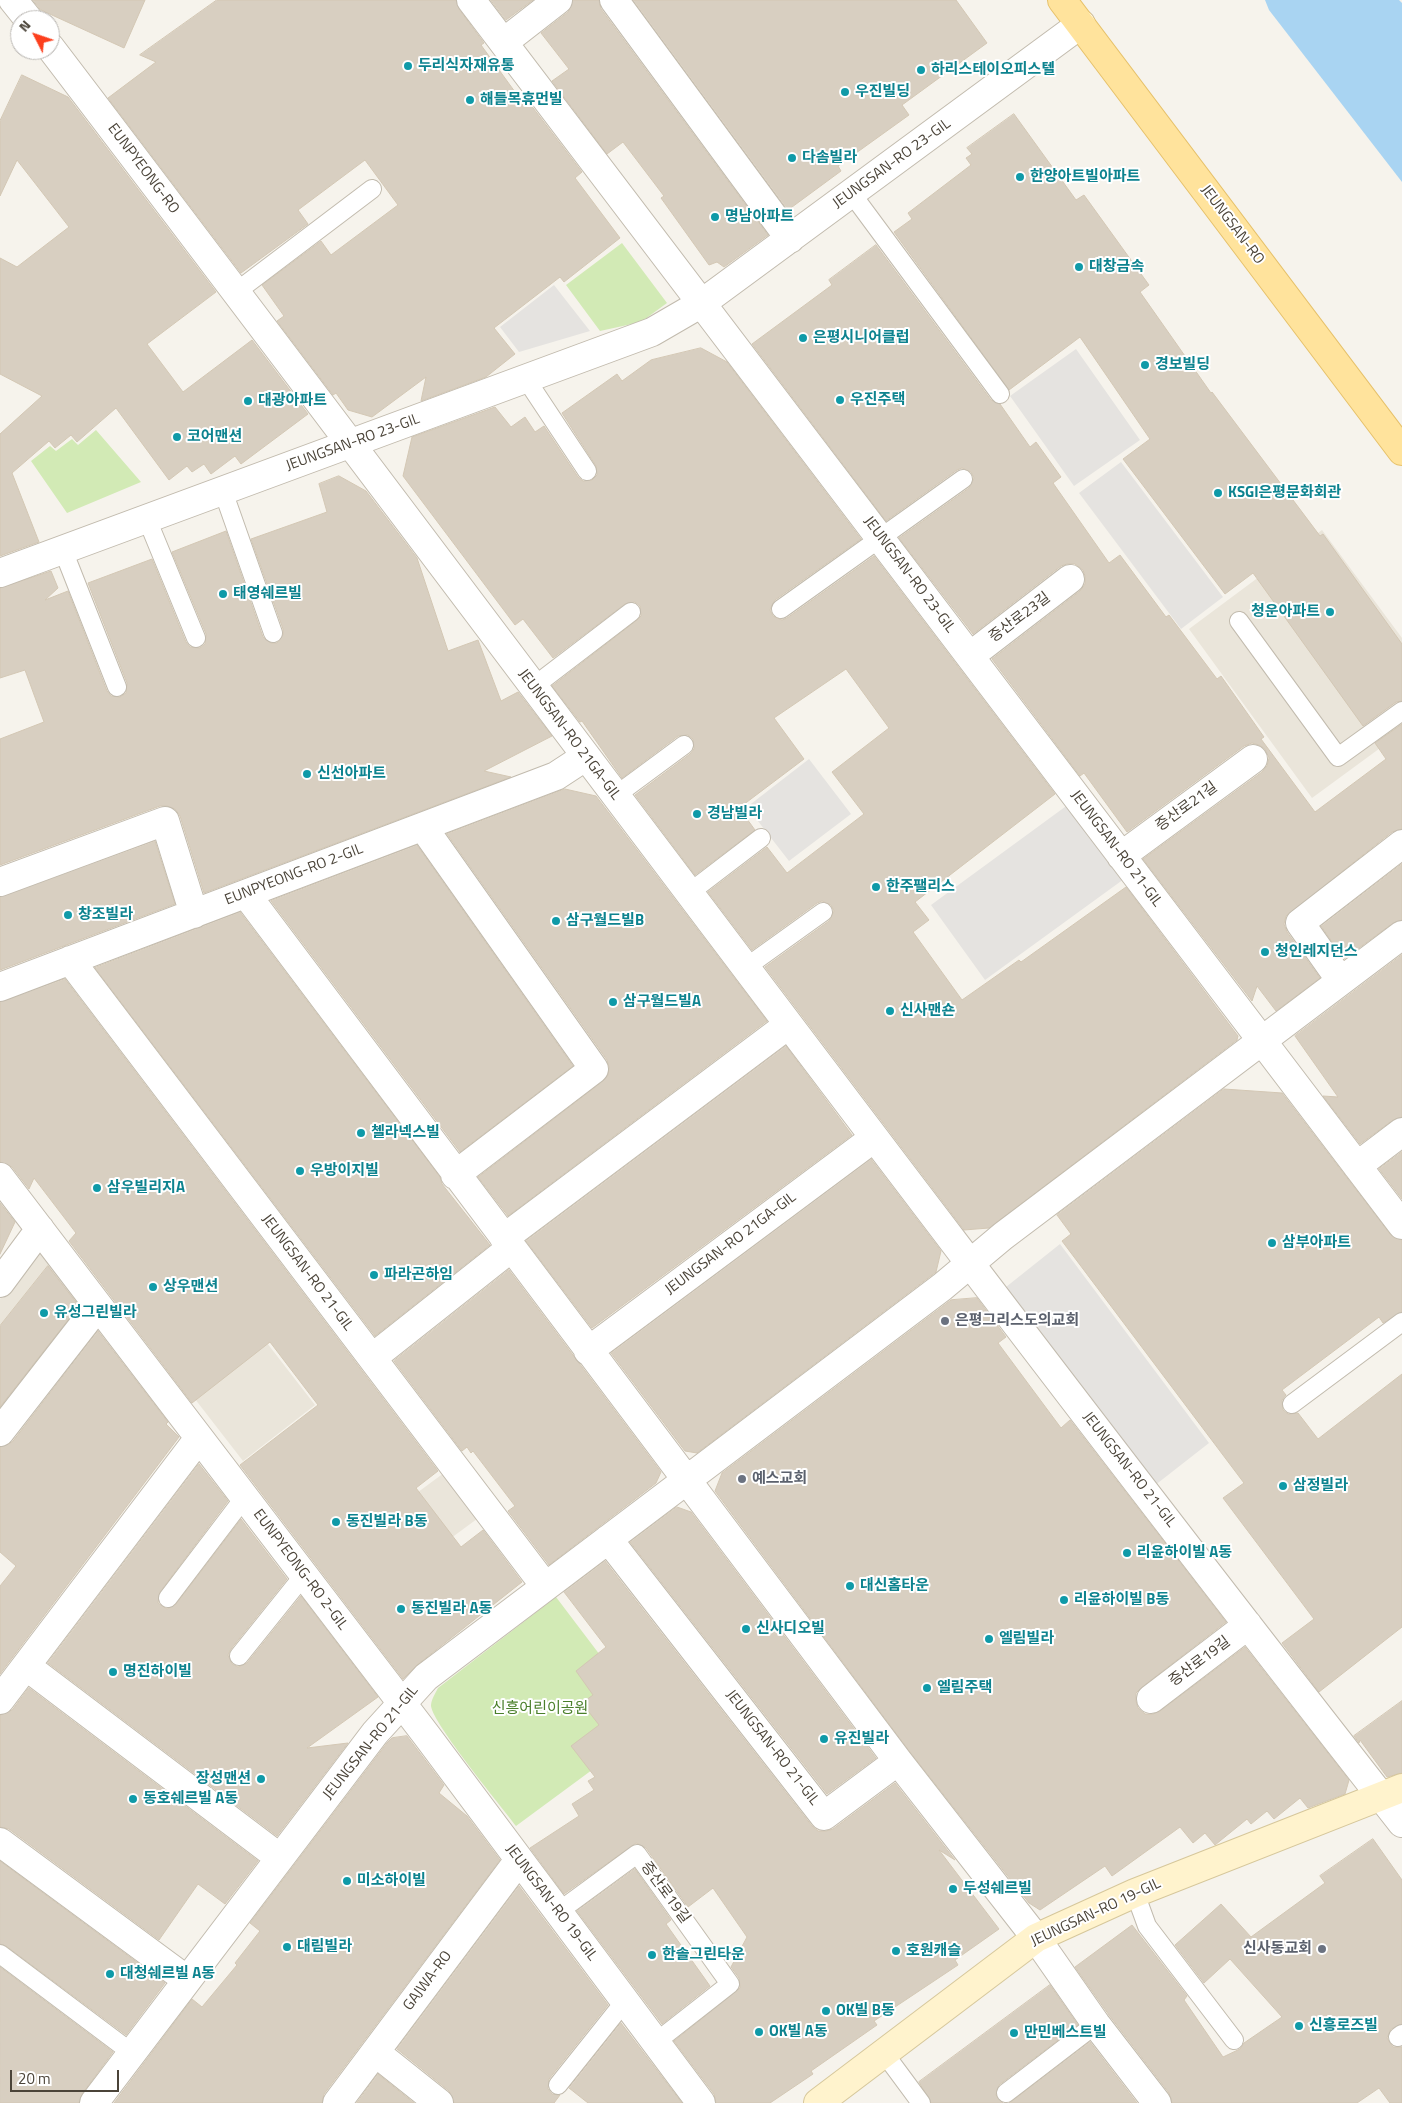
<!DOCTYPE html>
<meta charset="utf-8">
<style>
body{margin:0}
#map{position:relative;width:1402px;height:2103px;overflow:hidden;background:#f6f3ec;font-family:"Titillium Web",sans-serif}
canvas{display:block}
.north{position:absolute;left:10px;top:10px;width:50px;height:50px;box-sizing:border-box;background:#fff;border:1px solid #b7b4b0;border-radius:50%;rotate:311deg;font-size:14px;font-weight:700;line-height:20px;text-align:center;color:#4b4439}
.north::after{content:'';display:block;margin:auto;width:18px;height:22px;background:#fc3f1d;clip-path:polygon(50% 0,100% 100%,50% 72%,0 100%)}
.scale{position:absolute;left:10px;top:2070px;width:109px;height:22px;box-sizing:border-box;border:2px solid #4b4439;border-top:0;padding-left:6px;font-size:15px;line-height:18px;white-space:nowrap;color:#4b4439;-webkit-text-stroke:4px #fff;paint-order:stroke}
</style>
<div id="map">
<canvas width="1402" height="2103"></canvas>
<div class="north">N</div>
<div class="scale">20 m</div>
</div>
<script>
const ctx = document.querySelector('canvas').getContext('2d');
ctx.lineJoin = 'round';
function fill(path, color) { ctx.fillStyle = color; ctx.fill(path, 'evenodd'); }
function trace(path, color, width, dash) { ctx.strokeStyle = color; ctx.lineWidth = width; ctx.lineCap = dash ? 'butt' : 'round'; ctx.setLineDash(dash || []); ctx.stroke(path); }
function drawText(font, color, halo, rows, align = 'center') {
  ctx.font = font + ' "Titillium Web","Noto Sans KR",sans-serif'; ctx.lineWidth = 4; ctx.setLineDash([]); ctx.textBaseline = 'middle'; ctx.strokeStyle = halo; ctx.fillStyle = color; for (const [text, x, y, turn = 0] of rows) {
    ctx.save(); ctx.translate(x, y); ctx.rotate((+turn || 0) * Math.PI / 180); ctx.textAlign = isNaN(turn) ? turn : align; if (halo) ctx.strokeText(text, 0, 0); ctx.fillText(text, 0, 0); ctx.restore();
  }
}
const residential = new Path2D(`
 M 1322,530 L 1402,638 L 1402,732 L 1312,798 L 1189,629 Z
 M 37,1253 L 45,1254 L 87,1308 L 0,1423 L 0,1299 Z
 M 229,1294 L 315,1405 L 243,1461 L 157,1350 Z
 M 448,1470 L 481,1516 L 424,1558 L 391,1512 Z`);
const green = new Path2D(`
 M 622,243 L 667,303 L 641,322 L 600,331 L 566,285 Z
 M 96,430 L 141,482 L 67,513 L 31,461 L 50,446 L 56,451 L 72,439 L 78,445 Z
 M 556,1597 L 653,1725 L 516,1826 C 501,1806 433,1724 431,1706 C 431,1700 435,1694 438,1688 Z`);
const parking = new Path2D(`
 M 554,285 L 590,331 L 519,352 L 500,327 Z
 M 1076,349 L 1140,440 L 1074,486 L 1010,396 Z
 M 1121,462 L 1223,597 L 1181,629 L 1079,493 Z
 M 809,759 L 851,814 L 789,861 L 747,807 Z
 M 1069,804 L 1124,879 L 985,980 L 931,905 Z
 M 1060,1244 L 1209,1443 L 1154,1486 L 1006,1287 Z`);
const water = new Path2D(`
 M 1265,0 L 1399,0 L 1402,3 L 1402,182 L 1269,10 Z`);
const building = new Path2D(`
 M 33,0 L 145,0 L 124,48 L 41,10 Z
 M 217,0 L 456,0 L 459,9 L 484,43 L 481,45 L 523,103 L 527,100 L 582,172 L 575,178 L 620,238 L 564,282 L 560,277 L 494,328 L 515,354 L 486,377 L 421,401 L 426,377 L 372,417 L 348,410 L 336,393 L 333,395 L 277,321 L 284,316 L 262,285 L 321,241 L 331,255 L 398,205 L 365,160 L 298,210 L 308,224 L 241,273 L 108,98 L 156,62 L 140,55 Z
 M 491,0 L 533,0 L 506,20 Z
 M 573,0 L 599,0 L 601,9 L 768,235 L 724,267 L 717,262 L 709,265 L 661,198 L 664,196 L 623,142 L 607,154 L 552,81 L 569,69 L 541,33 L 568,12 Z
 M 633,0 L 956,0 L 987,43 L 902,105 L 909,115 L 838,166 L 841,171 L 788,210 Z
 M 22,75 L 68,97 L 216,292 L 147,344 L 183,392 L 252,340 L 308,414 L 241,464 L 235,456 L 211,474 L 204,464 L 192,472 L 187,466 L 169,480 L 116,408 L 77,442 L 71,435 L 55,448 L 49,441 L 12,473 L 39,542 L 0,556 L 0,434 L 42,396 L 0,374 L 0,258 L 17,267 L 69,227 L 17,160 L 0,196 L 0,121 Z
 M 1014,114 L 1076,200 L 1084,195 L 1149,285 L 1140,292 L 1211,393 L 1212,392 L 1320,536 L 1323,534 L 1402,644 L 1402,701 L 1396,702 L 1363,726 L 1253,573 L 1225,594 L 1123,459 L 1150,439 L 1080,337 L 1009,390 L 894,232 L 912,219 L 908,213 L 971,165 L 966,158 L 972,154 L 967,148 Z
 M 876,245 L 991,400 L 1000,404 L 1030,447 L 1036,442 L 1061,477 L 1053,483 L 1109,563 L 1120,555 L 1166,617 L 1169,615 L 1217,679 L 1221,676 L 1264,737 L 1261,739 L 1315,812 L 1386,759 L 1375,743 L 1402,724 L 1402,829 L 1392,832 L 1286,916 L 1284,924 L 1287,932 L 1320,978 L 1276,1011 L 1257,986 L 1252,1001 L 1143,859 L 1262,772 L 1267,766 L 1269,758 L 1265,749 L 1259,745 L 1252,743 L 1244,746 L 1127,832 L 1084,773 L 1080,776 L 992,659 L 1080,591 L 1085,584 L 1085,576 L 1083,570 L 1075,564 L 1067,564 L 1061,566 L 973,634 L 899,538 L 969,488 L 974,478 L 971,472 L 962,468 L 957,470 L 886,521 L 752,344 L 832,285 L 829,280 Z
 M 701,348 L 727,362 L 861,539 L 775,600 L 770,610 L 773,616 L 782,620 L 787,618 L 874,556 L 1055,794 L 915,902 L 929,920 L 913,932 L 962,1000 L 1019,960 L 1021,962 L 1126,887 L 1238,1036 L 1237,1040 L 989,1228 L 964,1230 L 765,967 L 829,921 L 834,911 L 831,905 L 822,901 L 817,903 L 752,950 L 708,892 L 767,847 L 787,873 L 864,814 L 832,772 L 889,728 L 846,669 L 774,718 L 804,759 L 739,808 L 755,830 L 695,875 L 635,795 L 690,754 L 694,749 L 693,739 L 688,735 L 678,736 L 622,778 L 582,721 L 580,722 L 552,686 L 637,620 L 641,616 L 640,606 L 635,602 L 625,604 L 553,658 L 523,619 L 515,625 L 403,476 L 412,437 L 495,407 L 511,427 L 525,417 L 535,432 L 544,426 L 578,477 L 583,481 L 592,480 L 597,475 L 596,466 L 562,413 L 617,374 L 622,381 L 651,360 Z
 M 339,476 L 366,491 L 417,558 L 448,651 L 478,640 L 501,701 L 518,692 L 552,736 L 484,771 L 511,777 L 204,893 L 180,816 L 175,809 L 167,806 L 160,806 L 0,865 L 0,739 L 44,722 L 25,670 L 0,678 L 0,588 L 51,571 L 58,588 L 45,600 L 68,591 L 107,691 L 111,696 L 120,697 L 126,693 L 127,683 L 88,583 L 152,559 L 186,642 L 190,647 L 200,648 L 205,644 L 206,634 L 172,552 L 226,531 L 263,637 L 271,643 L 277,643 L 283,635 L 283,629 L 251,539 L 327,512 L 319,484 Z
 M 565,789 L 596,796 L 767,1021 L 508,1216 L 478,1177 L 603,1081 L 608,1075 L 609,1067 L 607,1060 L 447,834 Z
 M 155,841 L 175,904 L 0,970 L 0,897 Z
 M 417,845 L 573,1066 L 460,1152 L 271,901 Z
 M 1402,864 L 1402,920 L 1393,923 L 1344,959 L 1321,926 Z
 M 240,912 L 440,1177 L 442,1184 L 490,1245 L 375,1336 L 95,968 Z
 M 1402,955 L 1402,1117 L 1393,1120 L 1360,1144 L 1323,1096 L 1338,1097 L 1295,1036 Z
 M 65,979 L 438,1471 L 416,1488 L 461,1547 L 483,1530 L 522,1582 L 417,1665 L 403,1679 L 240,1465 L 318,1405 L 270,1342 L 192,1403 L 69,1241 L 76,1233 L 34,1178 L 29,1189 L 12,1167 L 0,1162 L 0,1002 Z
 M 786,1046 L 852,1135 L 592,1328 L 526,1241 Z
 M 1224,1089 L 1282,1093 L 1390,1234 L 1402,1240 L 1402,1312 L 1383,1323 L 1379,1317 L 1282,1390 L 1286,1395 L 1282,1400 L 1283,1410 L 1288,1414 L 1298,1413 L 1318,1439 L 1402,1374 L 1402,1627 L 1319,1692 L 1282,1643 L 1314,1619 L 1223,1498 L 1244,1483 L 1062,1241 L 1071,1234 L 1057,1215 Z
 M 1402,1152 L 1402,1199 L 1379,1169 Z
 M 871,1159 L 941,1251 L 936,1272 L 697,1453 L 685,1451 L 611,1353 Z
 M 0,1203 L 15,1222 L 0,1254 Z
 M 48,1266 L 79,1306 L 0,1407 L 0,1326 Z
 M 509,1270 L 661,1472 L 656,1483 L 549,1565 L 508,1511 L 515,1506 L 473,1451 L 471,1453 L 467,1447 L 462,1451 L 394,1361 Z
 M 977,1298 L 1006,1337 L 998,1343 L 1061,1428 L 1070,1420 L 1226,1622 L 1142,1687 L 1136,1693 L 1136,1701 L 1138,1708 L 1145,1714 L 1153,1714 L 1160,1711 L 1245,1647 L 1349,1780 L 1345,1794 L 1308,1808 L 1300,1798 L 1274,1819 L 1267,1811 L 1251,1824 L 1247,1819 L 1215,1845 L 1205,1833 L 1193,1843 L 1180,1827 L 1112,1876 L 1105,1866 L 1040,1910 L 1029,1903 L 910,1752 L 715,1491 L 722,1473 L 951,1300 Z
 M 98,1331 L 168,1422 L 166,1424 L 179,1437 L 0,1674 L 0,1586 L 16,1566 L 0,1552 L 0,1447 L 12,1442 Z
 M 199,1464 L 228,1501 L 160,1592 L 158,1603 L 167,1609 L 176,1604 L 241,1519 L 287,1579 L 231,1649 L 228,1655 L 232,1664 L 238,1667 L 247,1663 L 301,1596 L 378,1697 L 307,1748 L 348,1743 L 277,1836 L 48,1663 Z
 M 677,1507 L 691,1512 L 876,1758 L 827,1794 L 630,1542 Z
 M 605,1561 L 812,1826 L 818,1831 L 826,1831 L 833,1829 L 895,1783 L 955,1860 L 939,1850 L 999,1929 L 955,1960 L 958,1965 L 874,2021 L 877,2025 L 811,2071 L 813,2074 L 770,2103 L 716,2103 L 714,2094 L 674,2041 L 740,1988 L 739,1978 L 731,1967 L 747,1937 L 713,1888 L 688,1907 L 646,1848 L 636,1843 L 564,1894 L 530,1848 L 579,1816 L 572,1804 L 594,1790 L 588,1781 L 595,1777 L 571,1746 L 599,1725 L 582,1703 L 593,1695 L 576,1671 L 606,1647 L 564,1592 Z
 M 29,1688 L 258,1861 L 225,1904 L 198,1884 L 159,1940 L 9,1829 L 0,1827 L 0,1715 L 12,1710 Z
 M 1402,1701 L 1402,1773 L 1387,1777 L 1360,1740 L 1359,1743 L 1354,1736 Z
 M 407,1736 L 444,1785 L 439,1793 L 467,1816 L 500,1860 L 324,2094 L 322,2103 L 114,2103 L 192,1999 L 202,2007 L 237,1965 L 235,1963 L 260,1931 L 250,1923 L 387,1743 L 392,1738 Z
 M 1373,1839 L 1402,1880 L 1402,2024 L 1391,2029 L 1387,2038 L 1393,2047 L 1402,2047 L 1402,2103 L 1390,2103 L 1379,2088 L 1357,2103 L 1172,2103 L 1169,2093 L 1109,2015 L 1075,1967 L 1132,1925 L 1187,1996 L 1184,2000 L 1223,2057 L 1240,2049 L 1244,2043 L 1282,2017 L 1230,1959 L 1204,1983 L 1175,1945 L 1221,1904 L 1251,1937 L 1325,1883 L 1320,1876 Z
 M 0,1861 L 165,1983 L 126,2035 L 6,1946 L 0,1944 Z
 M 635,1869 L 671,1920 L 666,1924 L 710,1986 L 662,2024 L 577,1911 Z
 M 519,1886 L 608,2005 L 549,2079 L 548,2089 L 552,2094 L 560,2095 L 554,2103 L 454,2103 L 449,2091 L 397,2049 Z
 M 0,1967 L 113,2052 L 82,2094 L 79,2103 L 0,2103 Z
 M 1050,1985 L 1078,2025 L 999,2085 L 996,2095 L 1003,2103 L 931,2103 L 919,2082 Z
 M 621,2023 L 682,2103 L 588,2103 L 569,2088 Z
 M 1090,2042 L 1137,2103 L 1009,2103 L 1012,2101 Z
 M 378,2074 L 414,2103 L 357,2103 Z`);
const lane = new Path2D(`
 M 852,194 L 1000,394
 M 236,292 L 372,189
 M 526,379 L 587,471
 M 223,491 L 273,633
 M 147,519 L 196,638
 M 63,550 L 117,687
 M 781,609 L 963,479
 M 1239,621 L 1338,757 L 1402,711
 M 533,687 L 631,612
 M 615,796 L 684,745
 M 689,893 L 761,838
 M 745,968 L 823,912
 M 1292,1404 L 1402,1322
 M 168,1598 L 244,1498
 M 239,1656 L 304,1575
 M 1135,1893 L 1147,1926 L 1234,2040
 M 558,1912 L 637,1854 L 730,1984 L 656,2042
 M 0,1954 L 132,2053
 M 1398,2037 L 1402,2034
 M 884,2053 L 921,2103
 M 558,2085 L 625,2001
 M 1006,2093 L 1096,2024`);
const street = new Path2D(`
 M 13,0 L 29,20
 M 471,0 L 1402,1225
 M 614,0 L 790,239
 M 504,42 L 558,0
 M 50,47 C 501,639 943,1238 1402,1823
 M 0,573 L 652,332 L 702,303 L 1081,24
 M 970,656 L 1070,579
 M 423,827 L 594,1069 L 455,1175
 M 1121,856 L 1253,759
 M 0,882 L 165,821 L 194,914
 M 246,894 L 898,1761 L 1036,1938 L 1096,2024 L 1157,2103
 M 70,960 L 545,1586
 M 1341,981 L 1300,923 L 1402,844
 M 0,987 L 556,776 L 585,757
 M 1357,1166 L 1402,1132
 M 0,1177 L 427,1736 L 701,2103
 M 504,1238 L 788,1025
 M 0,1283 L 40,1229
 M 588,1351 L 874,1138
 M 372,1358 L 511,1248
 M 0,1432 L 98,1306
 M 608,1539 L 824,1816 L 898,1761
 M 26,1666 L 280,1858
 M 1151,1699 L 1248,1625
 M 0,1700 L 199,1438
 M 0,1842 L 187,1980
 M 375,2052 L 439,2103
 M 94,2103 L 375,1733 L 426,1677 L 942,1287 L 1003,1236 L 1402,935
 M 337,2103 L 519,1860`);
const secondary = new Path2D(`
 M 818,2103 L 1036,1938 L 1135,1893 L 1402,1788`);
const primary = new Path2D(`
 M 1062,0 L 1402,451`);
const markers = [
 [408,66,5,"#0f9aa8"],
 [921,70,5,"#0f9aa8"],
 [845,92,5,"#0f9aa8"],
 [470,100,5,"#0f9aa8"],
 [792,158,5,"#0f9aa8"],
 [1020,177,5,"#0f9aa8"],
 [715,217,5,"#0f9aa8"],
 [1079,267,5,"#0f9aa8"],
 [803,338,5,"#0f9aa8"],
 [1145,365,5,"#0f9aa8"],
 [840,400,5,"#0f9aa8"],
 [248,401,5,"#0f9aa8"],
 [177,437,5,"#0f9aa8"],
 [1218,493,5,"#0f9aa8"],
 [223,594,5,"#0f9aa8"],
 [1330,612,5,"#0f9aa8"],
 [307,774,5,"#0f9aa8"],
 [697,814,5,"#0f9aa8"],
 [876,887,5,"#0f9aa8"],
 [68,915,5,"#0f9aa8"],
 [556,921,5,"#0f9aa8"],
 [1265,952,5,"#0f9aa8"],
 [613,1002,5,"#0f9aa8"],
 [890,1011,5,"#0f9aa8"],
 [361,1133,5,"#0f9aa8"],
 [300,1171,5,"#0f9aa8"],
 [97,1188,5,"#0f9aa8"],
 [1272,1243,5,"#0f9aa8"],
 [374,1275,5,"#0f9aa8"],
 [153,1287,5,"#0f9aa8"],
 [44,1313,5,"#0f9aa8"],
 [945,1321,5,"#6b7280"],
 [742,1479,5,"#6b7280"],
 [1283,1486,5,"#0f9aa8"],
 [336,1522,5,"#0f9aa8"],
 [1127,1553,5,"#0f9aa8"],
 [850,1586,5,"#0f9aa8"],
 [1064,1600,5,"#0f9aa8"],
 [401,1609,5,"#0f9aa8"],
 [746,1629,5,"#0f9aa8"],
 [989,1639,5,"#0f9aa8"],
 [113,1672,5,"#0f9aa8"],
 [927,1688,5,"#0f9aa8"],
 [824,1739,5,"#0f9aa8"],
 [261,1779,5,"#0f9aa8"],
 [133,1799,5,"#0f9aa8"],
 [347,1881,5,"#0f9aa8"],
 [953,1889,5,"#0f9aa8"],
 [287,1947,5,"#0f9aa8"],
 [1322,1949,5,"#6b7280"],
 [896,1951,5,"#0f9aa8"],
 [652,1955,5,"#0f9aa8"],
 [110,1974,5,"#0f9aa8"],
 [826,2011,5,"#0f9aa8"],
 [1299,2026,5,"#0f9aa8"],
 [759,2032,5,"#0f9aa8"],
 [1014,2033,5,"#0f9aa8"]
];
const cultureNames = [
 ["두리식자재유통",418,66],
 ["하리스테이오피스텔",931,70],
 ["우진빌딩",855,92],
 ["해들목휴먼빌",480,100],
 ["다솜빌라",802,158],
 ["한양아트빌아파트",1030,177],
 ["명남아파트",725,217],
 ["대창금속",1089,267],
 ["은평시니어클럽",813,338],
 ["경보빌딩",1155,365],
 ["우진주택",850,400],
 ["대광아파트",258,401],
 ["코어맨션",187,437],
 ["KSGI은평문화회관",1228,493],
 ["태영쉐르빌",233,594],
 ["청운아파트",1320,612,"right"],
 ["신선아파트",317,774],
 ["경남빌라",707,814],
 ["한주팰리스",886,887],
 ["창조빌라",78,915],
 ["삼구월드빌B",566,921],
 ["청인레지던스",1275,952],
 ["삼구월드빌A",623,1002],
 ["신사맨숀",900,1011],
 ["첼라넥스빌",371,1133],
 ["우방이지빌",310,1171],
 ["삼우빌리지A",107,1188],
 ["삼부아파트",1282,1243],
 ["파라곤하임",384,1275],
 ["상우맨션",163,1287],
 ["유성그린빌라",54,1313],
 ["삼정빌라",1293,1486],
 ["동진빌라 B동",346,1522],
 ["리윤하이빌 A동",1137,1553],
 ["대신홈타운",860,1586],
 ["리윤하이빌 B동",1074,1600],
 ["동진빌라 A동",411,1609],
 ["신사디오빌",756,1629],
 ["엘림빌라",999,1639],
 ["명진하이빌",123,1672],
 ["엘림주택",937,1688],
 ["유진빌라",834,1739],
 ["장성맨션",251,1779,"right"],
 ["동호쉐르빌 A동",143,1799],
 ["미소하이빌",357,1881],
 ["두성쉐르빌",963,1889],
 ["대림빌라",297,1947],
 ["호원캐슬",906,1951],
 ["한솔그린타운",662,1955],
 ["대청쉐르빌 A동",120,1974],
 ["OK빌 B동",836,2011],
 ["신흥로즈빌",1309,2026],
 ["OK빌 A동",769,2032],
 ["만민베스트빌",1024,2033]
];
const streetNames = [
 ["JEUNGSAN-RO 23-GIL",892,164,-36],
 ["EUNPYEONG-RO",143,169,53],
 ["JEUNGSAN-RO",1232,225,53],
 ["JEUNGSAN-RO 23-GIL",353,443,-20],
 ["JEUNGSAN-RO 23-GIL",909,575,53],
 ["증산로23길",1020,618,-37],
 ["JEUNGSAN-RO 21GA-GIL",569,735,53],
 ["증산로21길",1187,807,-36],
 ["JEUNGSAN-RO 21-GIL",1116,849,53],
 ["EUNPYEONG-RO 2-GIL",294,875,-21],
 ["JEUNGSAN-RO 21GA-GIL",731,1244,-37],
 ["JEUNGSAN-RO 21-GIL",307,1273,53],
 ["JEUNGSAN-RO 21-GIL",1129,1470,52],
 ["EUNPYEONG-RO 2-GIL",300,1570,53],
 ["증산로19길",1200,1662,-37],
 ["JEUNGSAN-RO 21-GIL",371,1743,-51],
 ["JEUNGSAN-RO 21-GIL",772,1748,52],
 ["증산로19길",665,1893,54],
 ["JEUNGSAN-RO 19-GIL",551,1903,53],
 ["JEUNGSAN-RO 19-GIL",1096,1913,-25],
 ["GAJWA-RO",428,1981,-53]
];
const worshipNames = [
 ["은평그리스도의교회",955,1321],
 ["예스교회",752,1479],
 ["신사동교회",1312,1949,"right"]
];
const parkNames = [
 ["신흥어린이공원",540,1709]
];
fill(residential, '#eae5da');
fill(green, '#d2eab5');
fill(parking, '#e5e3e0');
fill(water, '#a9d4f2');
fill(building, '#d8cfc1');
trace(building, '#d3c7b4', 1);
trace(lane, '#c2bbae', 20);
trace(street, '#c2bbae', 30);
trace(secondary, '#d6c79b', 30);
trace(primary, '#e6c16a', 30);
trace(lane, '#fff', 18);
trace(street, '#fff', 28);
trace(secondary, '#fff3cd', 28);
trace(primary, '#ffe39c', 28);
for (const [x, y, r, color] of markers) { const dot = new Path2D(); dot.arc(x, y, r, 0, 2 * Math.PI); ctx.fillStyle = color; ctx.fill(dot); trace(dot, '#fff', 2); }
drawText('bold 15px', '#0d838f', '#fff', cultureNames, 'left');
drawText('15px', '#4b4439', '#fff', streetNames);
drawText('bold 15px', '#5b616d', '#fff', worshipNames, 'left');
drawText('15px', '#4a7f2a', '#fff', parkNames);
</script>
